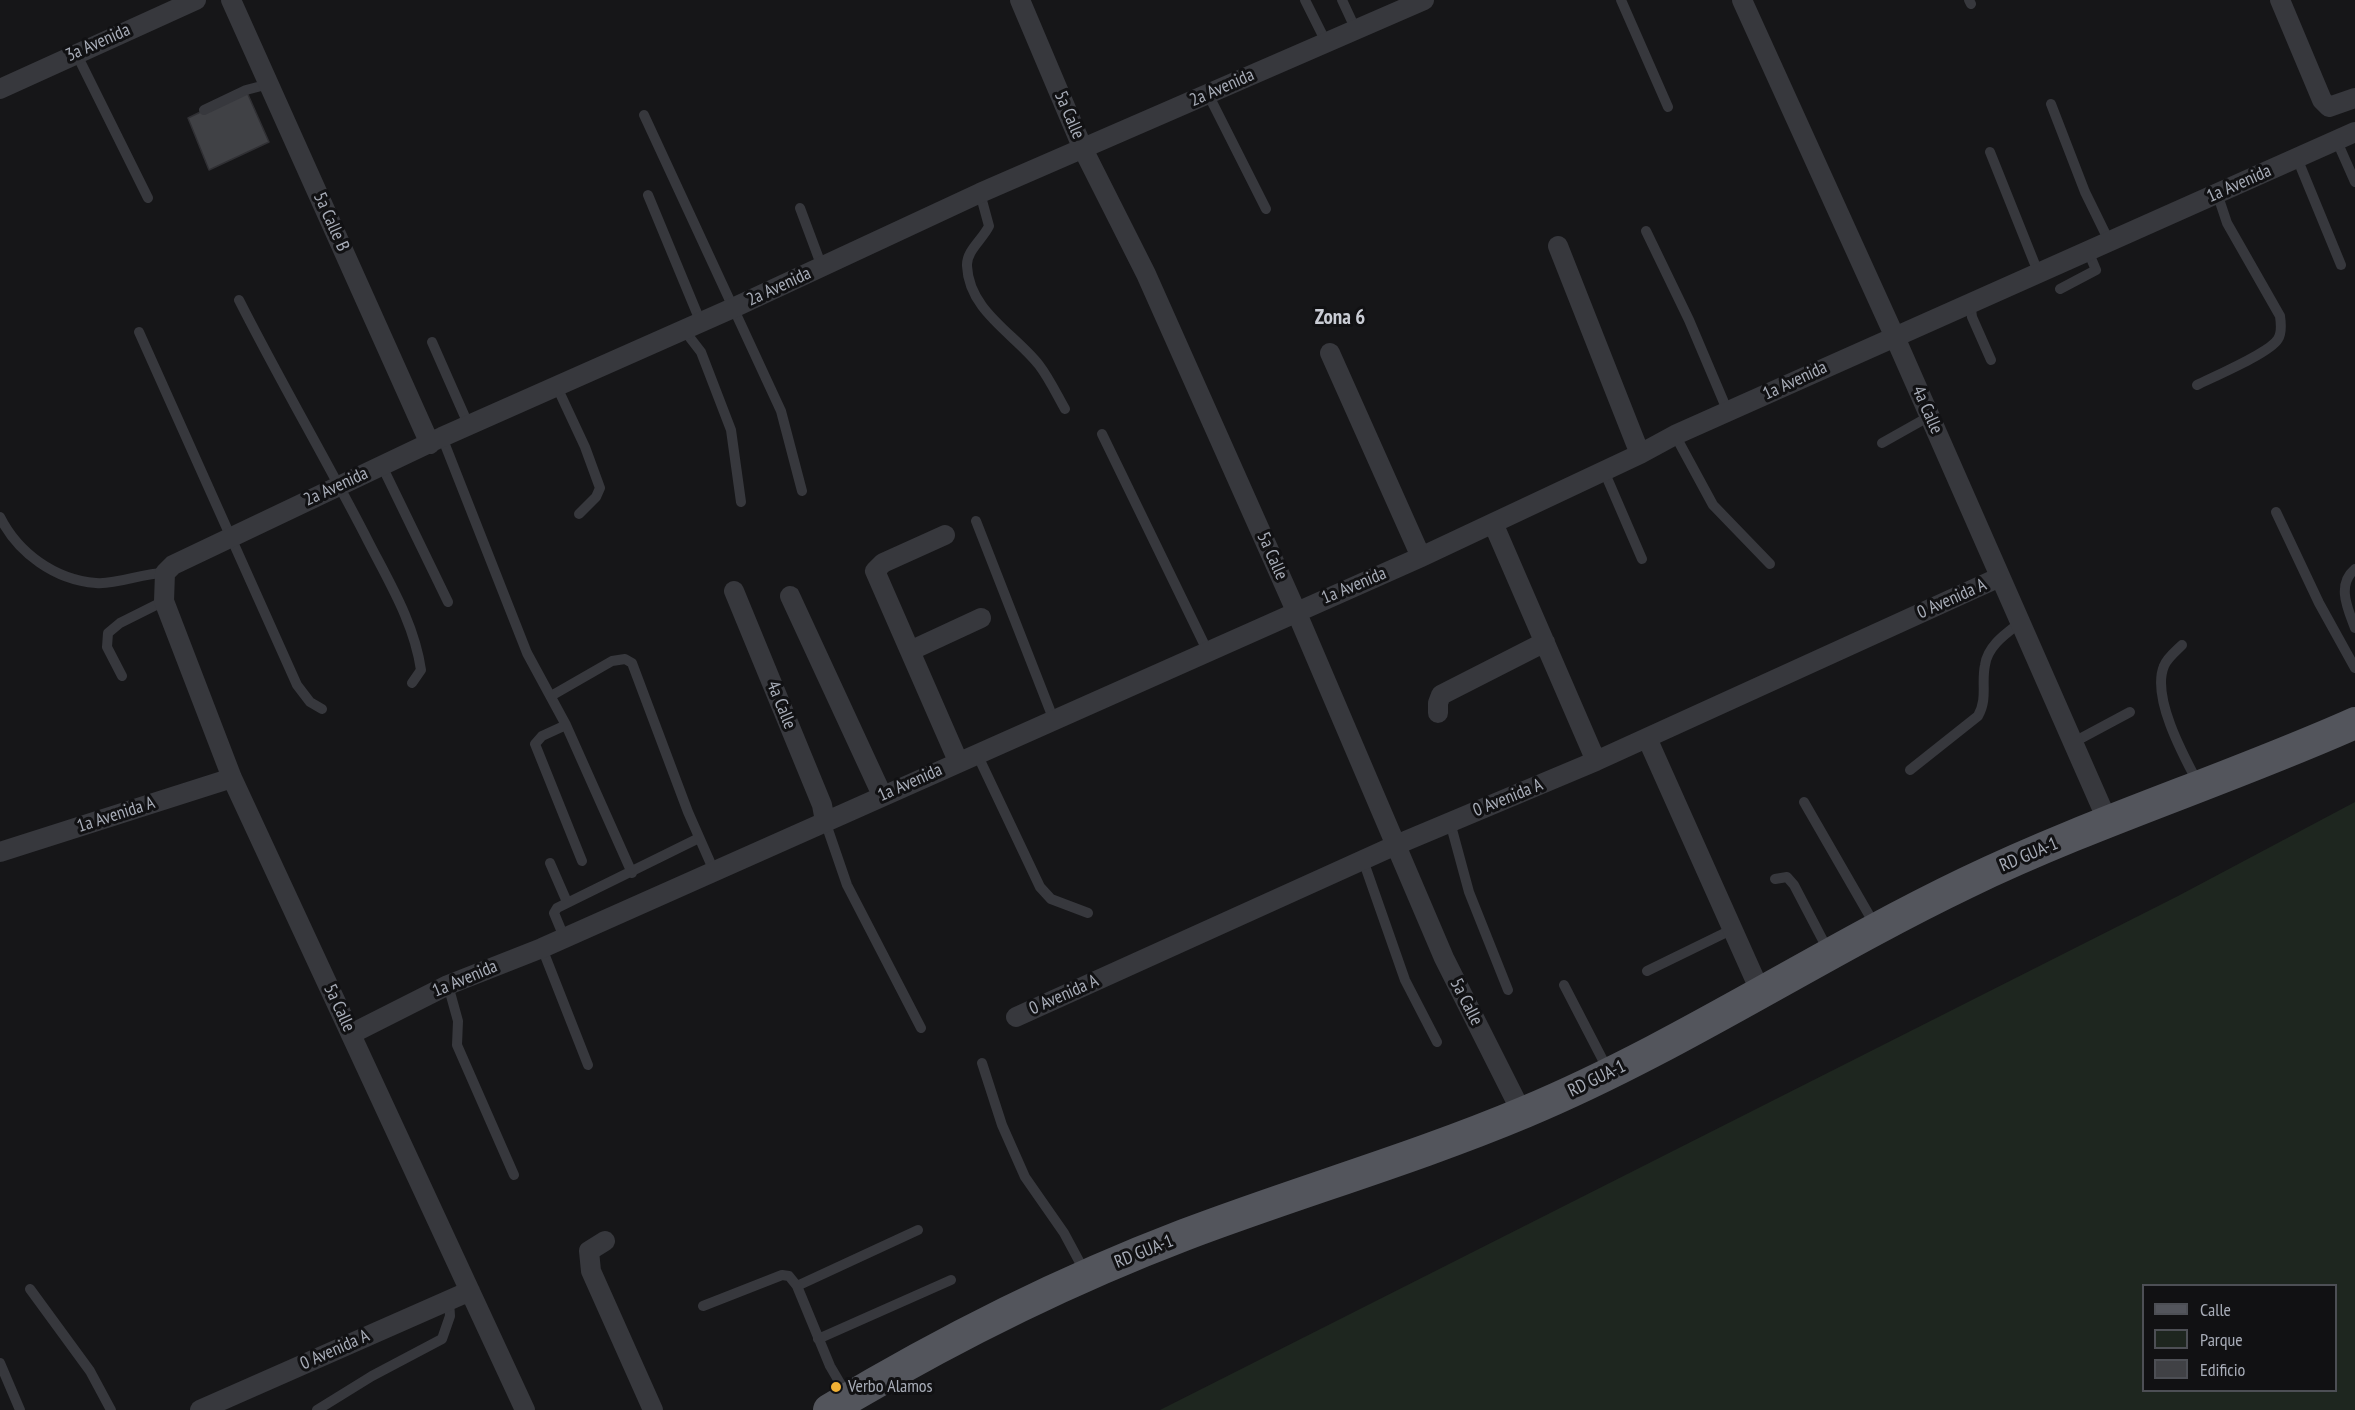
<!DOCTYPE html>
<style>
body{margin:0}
#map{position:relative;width:2355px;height:1410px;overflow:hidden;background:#161618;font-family:"PT Sans Narrow",sans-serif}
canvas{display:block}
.legend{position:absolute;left:2142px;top:1284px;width:195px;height:108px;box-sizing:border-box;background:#111113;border:2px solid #4d4f55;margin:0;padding:8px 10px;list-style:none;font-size:18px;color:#a8adb8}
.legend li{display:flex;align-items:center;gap:12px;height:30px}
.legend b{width:30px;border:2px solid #4d4f55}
</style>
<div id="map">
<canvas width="2355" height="1410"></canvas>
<ul class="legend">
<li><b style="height:8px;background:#53555c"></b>Calle</li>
<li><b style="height:16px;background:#1e261f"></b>Parque</li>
<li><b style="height:16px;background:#404145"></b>Edificio</li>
</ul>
</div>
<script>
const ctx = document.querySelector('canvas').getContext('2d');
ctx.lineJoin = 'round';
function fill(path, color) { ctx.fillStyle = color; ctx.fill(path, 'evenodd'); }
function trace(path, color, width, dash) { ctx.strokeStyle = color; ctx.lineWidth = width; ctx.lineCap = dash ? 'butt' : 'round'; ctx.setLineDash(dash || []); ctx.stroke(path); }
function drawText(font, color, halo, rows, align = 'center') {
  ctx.font = font + ' "PT Sans Narrow",sans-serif'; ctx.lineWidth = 6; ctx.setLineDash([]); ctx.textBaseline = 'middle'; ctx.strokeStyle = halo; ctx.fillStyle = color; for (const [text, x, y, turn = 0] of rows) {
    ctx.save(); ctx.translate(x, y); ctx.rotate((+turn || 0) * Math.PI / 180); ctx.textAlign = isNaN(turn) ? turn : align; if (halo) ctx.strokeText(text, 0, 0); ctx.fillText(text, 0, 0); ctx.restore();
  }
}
const green = new Path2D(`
 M 2355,802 L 2355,1410 L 1160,1410 L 2178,896 ZM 2144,1286 L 2336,1286 L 2336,1390 L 2144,1390 Z`);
const building = new Path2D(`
 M 246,90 L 269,142 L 209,170 L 188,118 Z`);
const lane = new Path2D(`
 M 1305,0 L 1326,42
 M 1342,0 L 1356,30
 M 1621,0 L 1668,107
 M 1969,0 L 1971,4
 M 76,53 L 148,198
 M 1208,94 L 1266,209
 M 2051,104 L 2085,192 L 2109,241
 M 204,110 L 246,90 L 269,84
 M 644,115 L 781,411 L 802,491
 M 2336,139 L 2355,182
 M 1990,152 L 2038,272
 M 2297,158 L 2341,265
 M 980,193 L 989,226 C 983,239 966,251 967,266 C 969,311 1015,334 1039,365 C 1049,378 1057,395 1065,409
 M 648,195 L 701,323
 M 800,208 L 822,267
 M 1646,231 L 1689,320 L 1728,412
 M 2060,289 L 2096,270 L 2088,251
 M 239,300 C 279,379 324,456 365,535 C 387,579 414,621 421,670 L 412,683
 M 1970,302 L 1972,317 L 1991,360
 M 684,330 L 701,352 L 731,430 L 741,502
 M 139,332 L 297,685 L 310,702 L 322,709
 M 432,342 L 469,426
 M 2197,385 C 2213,377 2270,353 2278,339 C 2282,333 2281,323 2280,316 L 2227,223 L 2217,193
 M 557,387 L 585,447 L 600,488 L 596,497 L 579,514
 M 1102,434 L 1207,650
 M 1675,435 L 1713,505 L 1770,564
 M 442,437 L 527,653 L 566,725 L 632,873
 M 1882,443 L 1930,416
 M 382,466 L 448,602
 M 1604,471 L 1642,559
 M 2276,512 L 2319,603 L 2355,668
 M 0,517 C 18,553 55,580 96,583 C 117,585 142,573 165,573
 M 976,521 L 1053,718
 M 2355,569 C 2336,585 2348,609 2355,628
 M 2182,645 C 2176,651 2167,658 2164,666 C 2151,697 2184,757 2199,785
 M 122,676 L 107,647 L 108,633 L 120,623 L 164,601
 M 551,696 L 612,661 L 625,659 L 632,663 L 688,812 L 714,871
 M 566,725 L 542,736 L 535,744 L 582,861
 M 2074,742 L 2130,712
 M 977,754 L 1040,887 L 1051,899 L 1088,913
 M 1910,770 L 1978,716 C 1988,698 1981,684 1985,665 C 1988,645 2007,633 2021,622
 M 1804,802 L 1876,927
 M 825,821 L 847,885 L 921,1028
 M 1450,822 L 1469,892 L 1508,990
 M 1363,860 L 1405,980 L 1437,1042
 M 550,863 L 567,902
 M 1775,879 L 1787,877 L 1794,885 L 1829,952
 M 564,937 L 554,913 L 557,908 L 699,838
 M 542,948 L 588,1065
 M 1647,971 L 1733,929
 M 448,985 L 458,1021 L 457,1045 L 514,1175
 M 1564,985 L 1608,1070
 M 982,1063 L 1002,1125 L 1025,1177 L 1064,1233 L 1086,1274
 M 797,1286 L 918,1230
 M 30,1289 L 90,1371 L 111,1410
 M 703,1306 L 782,1275 L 789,1276 L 797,1286 L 830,1366 L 847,1395
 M 818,1339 L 951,1280
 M 0,1363 L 20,1410
 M 317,1410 L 372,1376 L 442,1339 L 450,1316 L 449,1300`);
const street = new Path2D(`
 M 231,0 L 430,444
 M 1020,0 L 1083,149 L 1146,274 L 1296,611 L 1444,958 L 1522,1113
 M 1742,0 L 1894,335 L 2108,822
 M 2280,0 L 2322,100 L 2329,107 L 2355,98
 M 0,89 L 196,0
 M 1558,246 L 1640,454
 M 1330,353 L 1421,557
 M 1493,523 L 1596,761
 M 945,535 L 883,563 L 875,571 L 958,761
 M 734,591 L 822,805 L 825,821
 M 790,596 L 882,795
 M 912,650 L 981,618
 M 1438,713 L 1438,703 L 1441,695 L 1545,642
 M 1647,738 L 1761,993
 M 0,852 L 232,778
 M 1016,1017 L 1396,845 L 1596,761 L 2000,577
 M 351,1034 L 448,985 L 542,948 L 1421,557 L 1640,454 L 1675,435 L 2355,132
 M 605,1241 L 589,1251 L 591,1271 L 653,1410
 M 200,1410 L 470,1291
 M 525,1410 L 232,778 L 164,601 L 165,573 L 173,565 L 442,437 L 733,308 L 980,193 L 1424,0`);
const primary = new Path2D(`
 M 829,1410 C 942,1342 1061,1282 1184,1235 C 1297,1192 1413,1159 1525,1112 C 1678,1048 1816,955 1966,883 C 2092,822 2227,780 2355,723`);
const markers = [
 [836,1387,6,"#f2b134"]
];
const streetNames = [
 ["3a Avenida",98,43,-24],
 ["2a Avenida",1222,88,-24],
 ["5a Calle",1069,115,67],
 ["1a Avenida",2239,184,-24],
 ["5a Calle B",331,222,66],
 ["2a Avenida",779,287,-25],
 ["1a Avenida",1795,381,-25],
 ["4a Calle",1927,410,66],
 ["2a Avenida",336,487,-25],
 ["5a Calle",1272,556,66],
 ["1a Avenida",1354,586,-23],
 ["0 Avenida A",1952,599,-24],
 ["4a Calle",781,705,68],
 ["1a Avenida",910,783,-24],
 ["0 Avenida A",1508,798,-22],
 ["1a Avenida A",116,815,-18],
 ["RD GUA-1",2029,855,-23],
 ["1a Avenida",465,979,-23],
 ["0 Avenida A",1064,995,-24],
 ["5a Calle",1466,1002,63],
 ["5a Calle",339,1008,65],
 ["RD GUA-1",1597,1079,-26],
 ["RD GUA-1",1144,1252,-22],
 ["0 Avenida A",335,1350,-24]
];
const poiNames = [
 ["Verbo Alamos",848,1387]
];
const quarterNames = [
 ["Zona 6",1340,318]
];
fill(green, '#1e261f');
fill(building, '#404145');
trace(building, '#303034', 1.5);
trace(lane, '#37383d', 10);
trace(street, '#37383d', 20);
trace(primary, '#53555c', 32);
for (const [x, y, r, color] of markers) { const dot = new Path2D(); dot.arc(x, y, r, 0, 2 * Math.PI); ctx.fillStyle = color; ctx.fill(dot); trace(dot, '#111113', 2); }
drawText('18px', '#a8adb8', '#111113', streetNames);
drawText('18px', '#a8adb8', '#111113', poiNames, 'left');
drawText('bold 21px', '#c9ccd4', '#111113', quarterNames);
</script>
